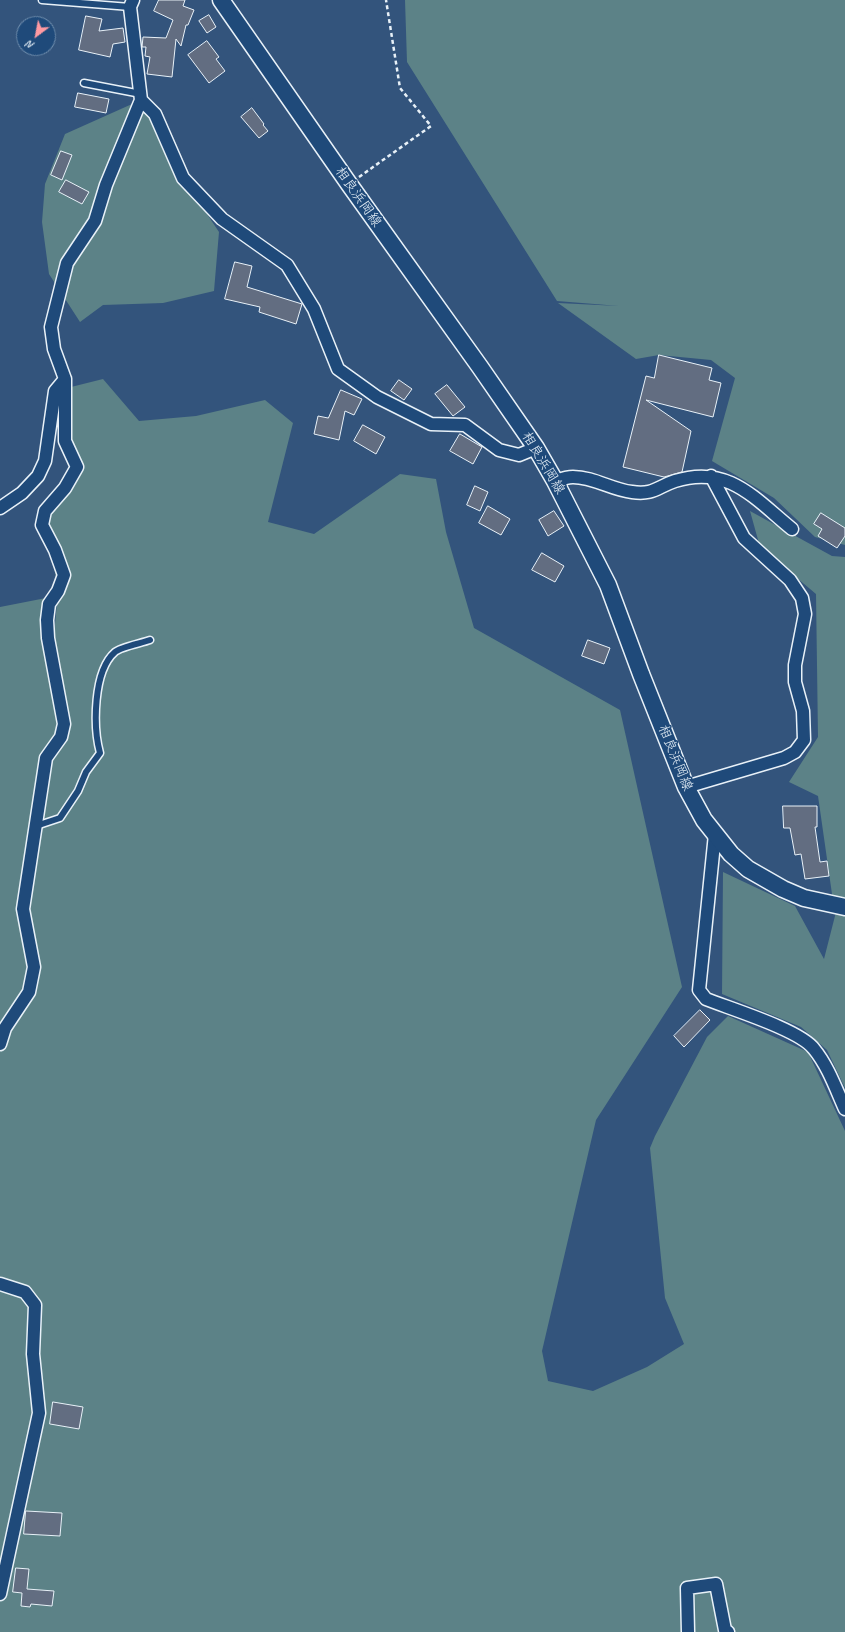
<!DOCTYPE html>
<meta charset="utf-8">
<style>
body{margin:0}
#map{position:relative;width:845px;height:1632px;overflow:hidden;background:#33547c;font-family:Caveat,sans-serif}
canvas{display:block}
.north{position:absolute;left:16px;top:16px;width:40px;height:40px;box-sizing:border-box;background:#1f4a7a;border:1px solid #6f8dac;border-radius:50%;rotate:212deg;font-size:11px;font-weight:700;line-height:16px;text-align:center;color:#e8f1f8}
.north::after{content:'';display:block;margin:auto;width:14px;height:18px;background:#ff9aa2;clip-path:polygon(50% 0,100% 100%,50% 72%,0 100%)}
</style>
<div id="map">
<canvas width="845" height="1632"></canvas>
<div class="north">N</div>
</div>
<script>
const ctx = document.querySelector('canvas').getContext('2d');
ctx.lineJoin = 'round';
function fill(path, color) { ctx.fillStyle = color; ctx.fill(path, 'evenodd'); }
function trace(path, color, width, dash) { ctx.strokeStyle = color; ctx.lineWidth = width; ctx.lineCap = dash ? 'butt' : 'round'; ctx.setLineDash(dash || []); ctx.stroke(path); }
function drawText(font, color, halo, rows, align = 'center') {
  ctx.font = font + ' Caveat,"Klee One",sans-serif'; ctx.lineWidth = 3; ctx.setLineDash([]); ctx.textBaseline = 'middle'; ctx.strokeStyle = halo; ctx.fillStyle = color; for (const [text, x, y, turn = 0] of rows) {
    ctx.save(); ctx.translate(x, y); ctx.rotate((+turn || 0) * Math.PI / 180); ctx.textAlign = isNaN(turn) ? turn : align; if (halo) ctx.strokeText(text, 0, 0); ctx.fillText(text, 0, 0); ctx.restore();
  }
}
const green = new Path2D(`
 M 405,0 L 845,0 L 845,545 L 815,537 L 774,498 L 712,461 L 735,378 L 711,360 L 659,355 L 636,359 L 558,303 L 619,306 L 557,301 L 407,62 Z
 M 141,100 L 183,178 L 219,232 L 214,291 L 163,303 L 103,305 L 80,322 L 49,274 L 42,222 L 45,184 L 65,134 Z
 M 103,379 L 139,421 L 196,416 L 265,400 L 293,423 L 268,522 L 314,534 L 400,474 L 436,479 L 446,532 L 474,628 L 620,710 L 682,987 L 596,1120 L 542,1351 L 548,1381 L 593,1391 L 647,1367 L 684,1344 L 665,1298 L 650,1148 L 655,1136 L 707,1037 L 728,1016 L 808,1052 L 845,1131 L 845,1632 L 0,1632 L 0,607 L 46,598 L 52,657 L 58,591 L 45,511 L 77,467 L 55,391 Z
 M 750,511 L 832,556 L 845,557 L 845,909 L 834,908 L 818,796 L 789,782 L 818,737 L 816,594 L 760,547 Z
 M 723,872 L 795,906 L 824,959 L 836,912 L 845,912 L 845,1088 L 827,1050 L 801,1027 L 722,994 Z`);
const building = new Path2D(`
 M 159,0 L 185,0 L 183,6 L 194,10 L 188,25 L 186,25 L 181,46 L 176,39 L 172,77 L 147,74 L 150,57 L 145,56 L 146,47 L 142,47 L 143,37 L 166,38 L 173,20 L 154,11 Z
 M 209,15 L 216,27 L 207,33 L 199,21 Z
 M 86,16 L 102,19 L 99,31 L 123,28 L 125,42 L 113,44 L 110,57 L 79,50 Z
 M 207,41 L 219,57 L 216,59 L 225,71 L 209,83 L 188,55 Z
 M 78,93 L 109,99 L 106,113 L 75,107 Z
 M 252,108 L 264,124 L 263,125 L 268,131 L 259,138 L 241,117 Z
 M 61,151 L 72,155 L 62,180 L 51,175 Z
 M 66,180 L 89,192 L 82,204 L 59,192 Z
 M 235,262 L 252,266 L 247,287 L 302,304 L 296,324 L 259,312 L 260,307 L 225,299 Z
 M 659,355 L 712,368 L 709,380 L 721,383 L 713,417 L 646,400 L 691,431 L 682,472 L 664,477 L 623,467 L 646,376 L 654,378 Z
 M 399,380 L 412,389 L 404,400 L 391,391 Z
 M 447,385 L 465,407 L 453,416 L 435,394 Z
 M 341,390 L 362,399 L 354,415 L 345,411 L 339,440 L 314,434 L 318,416 L 328,418 Z
 M 363,425 L 385,437 L 376,454 L 354,441 Z
 M 460,434 L 482,447 L 473,464 L 450,451 Z
 M 475,486 L 488,492 L 480,511 L 467,505 Z
 M 488,506 L 510,519 L 501,535 L 479,523 Z
 M 554,511 L 564,526 L 548,536 L 539,520 Z
 M 821,513 L 845,528 L 845,536 L 837,548 L 818,536 L 822,529 L 814,524 Z
 M 542,553 L 564,566 L 555,582 L 532,570 Z
 M 588,640 L 610,648 L 604,664 L 582,656 Z
 M 783,806 L 817,806 L 817,827 L 815,827 L 820,862 L 827,861 L 829,876 L 805,879 L 801,854 L 795,855 L 790,828 L 784,828 Z
 M 700,1010 L 710,1020 L 684,1047 L 674,1036 Z
 M 53,1402 L 83,1407 L 79,1429 L 50,1424 Z
 M 26,1511 L 62,1513 L 60,1536 L 24,1534 Z
 M 16,1568 L 29,1569 L 27,1589 L 54,1591 L 52,1606 L 31,1604 L 30,1607 L 21,1606 L 22,1593 L 13,1592 Z`);
const path = new Path2D(`
 M 359,177 L 431,126 L 400,88 L 386,0`);
const service = new Path2D(`
 M 42,0 L 130,7
 M 84,83 L 141,94
 M 36,826 L 60,818 L 78,791 L 86,772 L 100,753 C 93,727 93,671 115,652 C 120,647 142,643 150,640`);
const minor = new Path2D(`
 M 141,100 L 155,114 L 183,178 L 222,219 L 287,265 L 314,309 L 338,369 L 377,397 L 431,424 L 465,425 L 499,450 L 519,455 L 536,448
 M 555,481 C 561,479 567,477 573,477 C 594,477 612,490 632,492 C 654,495 657,487 675,481 C 728,464 755,499 792,529
 M 0,508 L 22,493 L 38,476 L 45,461 L 55,391 L 65,379
 M 686,787 L 784,758 L 795,752 L 804,740 L 803,711 L 795,682 L 795,665 L 805,614 L 802,598 L 790,580 L 744,538 L 711,476
 M 715,834 L 699,990 L 706,999 C 731,1009 800,1030 814,1049 C 828,1066 836,1089 845,1109
 M 0,1044 L 5,1028 L 29,992 L 34,967 L 23,909 L 46,758 L 61,737 L 64,724 L 48,638 L 47,620 L 49,604 L 58,591 L 64,575 L 55,550 L 42,525 L 45,511 L 65,488 L 77,467 L 65,441 L 65,379 L 54,349 L 51,327 L 67,263 L 95,221 L 106,185 L 141,100 L 130,7 L 133,0
 M 0,1284 L 25,1292 L 35,1305 L 33,1354 L 39,1413 L 0,1594
 M 688,1632 L 687,1588 L 716,1584 L 725,1630 L 728,1632`);
const secondary = new Path2D(`
 M 221,0 L 349,184 L 480,367 L 536,448 L 555,481 L 608,585 L 641,674 L 686,787 L 704,820 L 731,854 L 748,869 L 783,889 L 804,898 L 845,907`);
const streetNames = [
 ["相良浜岡線",358,197,55],
 ["相良浜岡線",543,463,59],
 ["相良浜岡線",675,758,68]
];
fill(green, '#5c8287');
fill(building, '#626d81');
trace(building, '#e8f1f8', 1);
trace(service, '#e8f1f8', 9);
trace(minor, '#e8f1f8', 15);
trace(secondary, '#e8f1f8', 19);
trace(path, '#e8f1f8', 2.5, [4, 3]);
trace(service, '#1f4a7a', 6);
trace(minor, '#1f4a7a', 12);
trace(secondary, '#1f4a7a', 16);
drawText('14px', '#e8f1f8', '#1f4a7a', streetNames);
</script>
